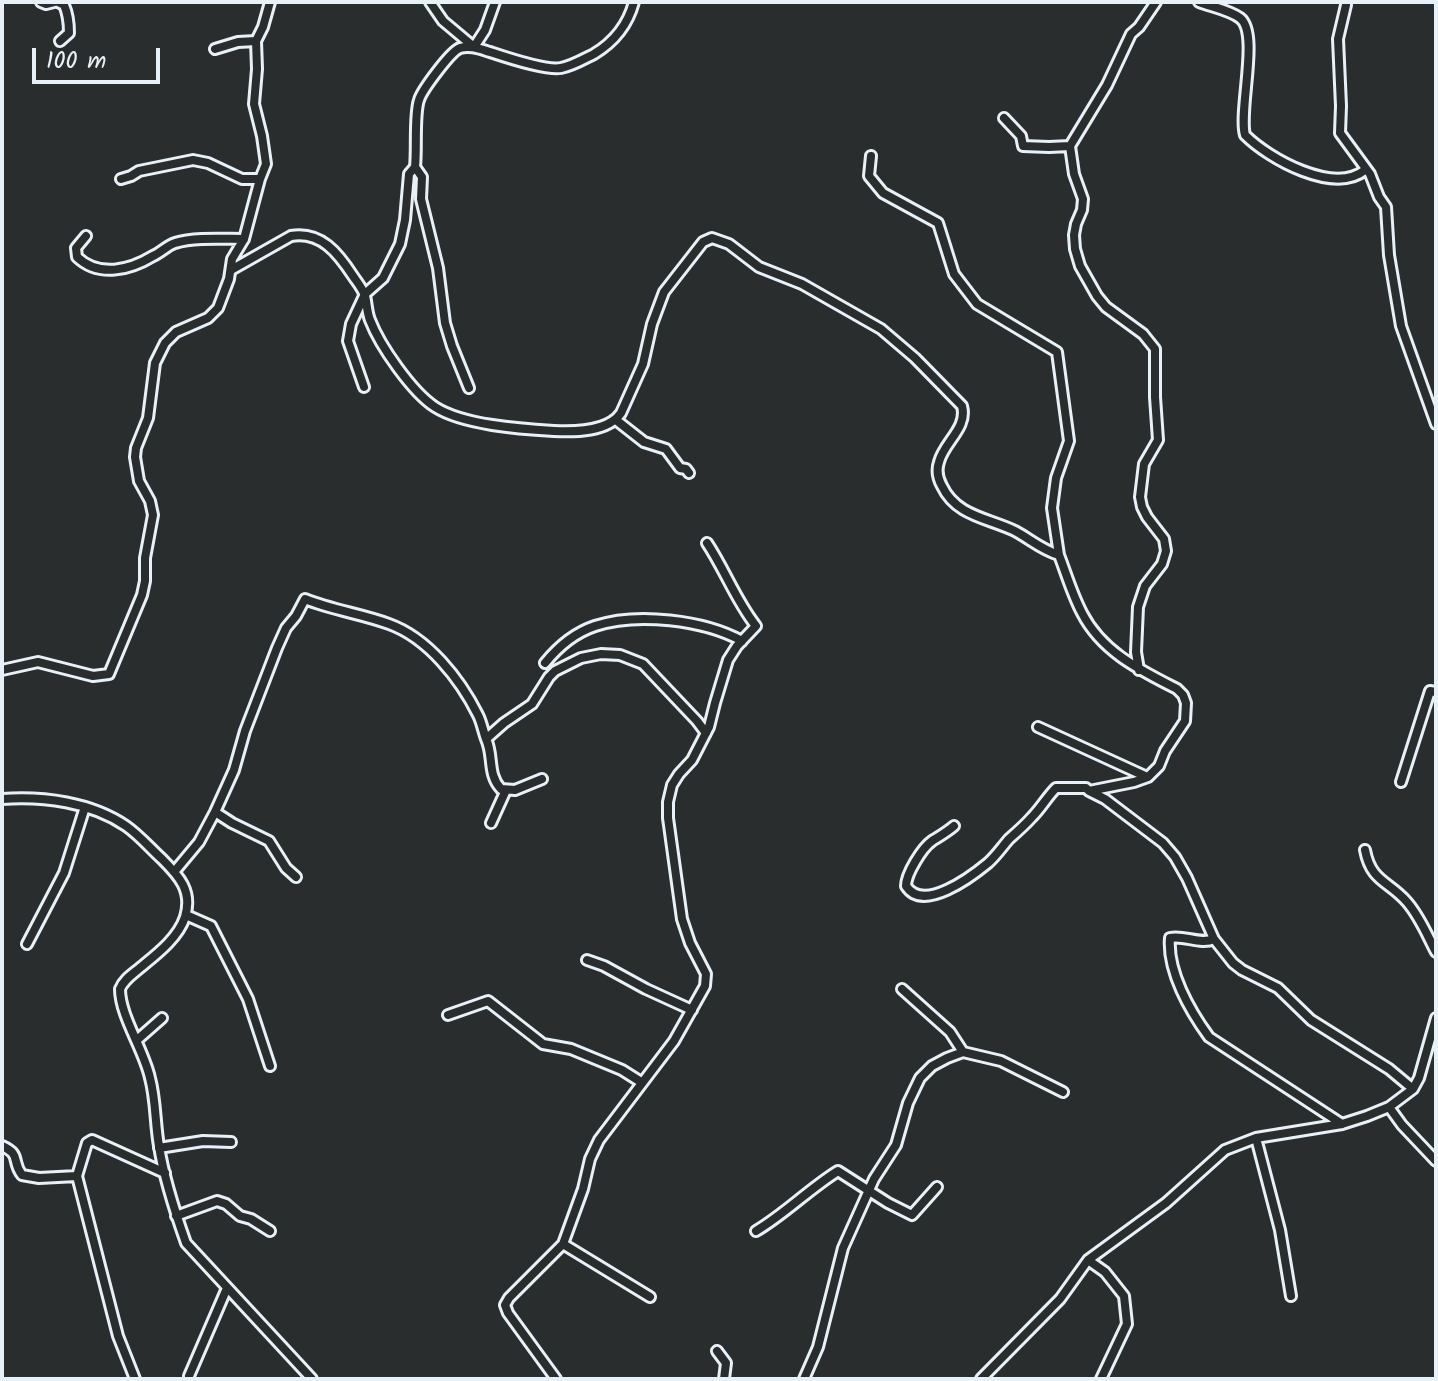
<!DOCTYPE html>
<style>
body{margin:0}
#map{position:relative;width:1438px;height:1381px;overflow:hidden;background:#2a2d2e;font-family:Kalam,sans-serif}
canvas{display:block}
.frame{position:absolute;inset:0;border:4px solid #e8f1f8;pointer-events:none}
.scale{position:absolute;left:32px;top:48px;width:128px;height:36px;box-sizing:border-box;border:4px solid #e8f1f8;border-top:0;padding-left:10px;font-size:24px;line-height:28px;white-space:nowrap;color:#e8f1f8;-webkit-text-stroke:6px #2a2d2e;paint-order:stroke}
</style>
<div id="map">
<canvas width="1438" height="1381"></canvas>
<div class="frame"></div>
<div class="scale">100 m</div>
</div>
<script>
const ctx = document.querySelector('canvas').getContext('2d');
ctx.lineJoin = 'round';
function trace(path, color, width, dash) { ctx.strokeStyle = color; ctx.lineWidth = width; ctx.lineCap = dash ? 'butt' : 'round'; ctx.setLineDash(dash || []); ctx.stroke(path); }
const street = new Path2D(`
 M 41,2 L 46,4 L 54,2
 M 58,2 L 64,5 C 68,14 69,23 69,33 L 60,41
 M 430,2 L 443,21 L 474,47 L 485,30 L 495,2
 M 1199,2 C 1212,7 1229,10 1240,18 C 1260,33 1238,111 1245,135 C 1269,159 1334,195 1365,170
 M 1346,5 L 1338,39 L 1341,106 L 1340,133 L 1370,174 L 1379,197 L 1386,207 L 1389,255 L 1401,326 L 1436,424
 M 215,49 L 238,42 L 256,41
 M 1004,118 L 1021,136 L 1023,146 L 1049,147 L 1070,146
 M 871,156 L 869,176 L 883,193 L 938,223 L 954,274 L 977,304 L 1057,352 L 1069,441 L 1056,478 L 1052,508 L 1059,555
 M 415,167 L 422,177 L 421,199 L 438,268 L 445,323 L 452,346 L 469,388
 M 121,179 L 131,176 L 139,171 L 193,160 L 208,163 L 242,179 L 260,179
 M 86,236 L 76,248 L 77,257 C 99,278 130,270 153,256 C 160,253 168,245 175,243 C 194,237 223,239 244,239
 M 231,270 L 291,236 C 321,231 338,253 353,276 C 357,282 363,289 365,296 C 367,304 367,313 370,320 C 380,346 412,392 435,407 C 463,425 520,429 554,431 C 575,432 608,432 621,413 L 643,364 L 652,324 L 664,292 L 703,242 L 712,238 L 729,244 L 759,267 L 802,284 L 881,329 L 915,358 L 962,406 C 968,428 944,442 939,462 C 936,471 938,479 942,486 C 956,516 988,518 1015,531 C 1030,539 1042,550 1059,555 C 1066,573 1072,594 1082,613 C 1102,652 1140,670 1177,689 L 1183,695 L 1186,703 L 1185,721 L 1165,751 L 1159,766 L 1148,777 L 1134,782 L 1089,791 L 1105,799 L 1163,843 L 1175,857 L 1187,878 L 1214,939 L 1233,963 L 1242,970 L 1278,988 L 1311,1020 L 1389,1069 L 1413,1089
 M 364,387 L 348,341 L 351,324 L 365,294 L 383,278 L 400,244 L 405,220 L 409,174 L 415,167 C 417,149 414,114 419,100 C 422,90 451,51 460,48 C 470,45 480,49 490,52 C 505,57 546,71 561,68 C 572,66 584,59 594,54 C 614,42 628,24 634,2
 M 616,420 L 644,442 L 666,449 L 680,468 L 686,469 L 689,473
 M 545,663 C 558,647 574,633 595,626 C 637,612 704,620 742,641
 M 2,670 L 38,662 L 93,676 L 109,674 L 142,595 L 145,581 L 145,558 L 153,515 L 150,501 L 139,481 L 135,457 L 136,448 L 148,418 L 155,363 L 165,343 L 176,332 L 208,318 L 218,308 L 229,279 L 232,259 L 244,239 L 260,179 L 266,164 L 262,136 L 254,104 L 257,69 L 256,41 L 263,27 L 270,2
 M 1139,670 L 1136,652 L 1138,607 L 1145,586 L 1162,564 L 1166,551 L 1164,539 L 1147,517 L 1142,507 L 1140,497 L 1144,464 L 1158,440 L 1155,397 L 1155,349 L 1143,334 L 1106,307 L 1097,296 L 1080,266 L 1075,249 L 1074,235 L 1076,224 L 1082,210 L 1083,199 L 1074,174 L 1070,146 L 1107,85 L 1131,34 L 1139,27 L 1156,2
 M 1038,727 L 1147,777
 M 486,739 C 494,756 487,774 501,789 L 515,790 L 542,779
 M 1401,782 L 1430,691 L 1436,692
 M 2,799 C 43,796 91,802 126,826 C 139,835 150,848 162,859 C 179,876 193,891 185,917 C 178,938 157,954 141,967 C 133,974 124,979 120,989 C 120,1016 144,1050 150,1078 C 156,1100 155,1124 159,1146 C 164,1179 175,1212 186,1243 L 312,1379
 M 215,812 L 232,823 L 269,841 L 286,868 L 296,877
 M 491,823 L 506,790
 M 954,826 C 947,832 940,836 932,841 C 922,848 906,874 906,886 C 923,913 971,877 988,863 C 996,856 1002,847 1009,839 C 1017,832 1025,825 1032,817 C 1041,808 1047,797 1056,788 L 1086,788 L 1089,791
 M 1365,850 C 1371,882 1389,881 1407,902 C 1420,917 1427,935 1436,952
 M 174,872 L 199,842 L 215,812 L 234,770 L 245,731 L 277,648 L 286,628 L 296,616 L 305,599 C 332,610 362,614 389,624 C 428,638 460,679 478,715 C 482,723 483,731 486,739 L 504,723 L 532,704 L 549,677 L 555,671 L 581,658 L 601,654 L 620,655 L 643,664 L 697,721 L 706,733
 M 186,915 L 211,926 L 248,999 L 270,1066
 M 1214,939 C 1200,945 1185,935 1170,938 C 1167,971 1190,1011 1209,1037 L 1342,1124
 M 27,944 L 64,873 L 85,807
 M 587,960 L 604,966 L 646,989 L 692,1010
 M 902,989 L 950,1032 L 963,1052
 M 448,1015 L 488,1001 L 543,1044 L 571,1049 L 622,1070 L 641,1082
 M 137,1040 L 162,1018
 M 1389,1107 L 1402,1125 L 1436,1161
 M 1256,1138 L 1280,1230 L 1291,1296
 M 2,1146 C 22,1155 11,1161 22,1175 L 39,1178 L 77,1176
 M 159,1148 L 203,1141 L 231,1142
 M 176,1216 L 217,1201 L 226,1204 L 240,1216 L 251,1219 L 270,1231
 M 756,1231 C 785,1214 809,1189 838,1171 L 888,1203 L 912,1215 L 937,1187
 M 563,1244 L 650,1297
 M 1088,1260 L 1105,1272 L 1124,1296 L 1127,1324 L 1101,1379
 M 717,1351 L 726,1363 L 724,1379
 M 189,1376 L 227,1288
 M 135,1379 L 118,1336 L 77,1176 L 87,1143 L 92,1140 L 165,1173
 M 556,1379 L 508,1313 L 505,1305 L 509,1298 L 563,1244 L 583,1189 L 590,1159 L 599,1140 L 674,1041 L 705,986 L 706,974 L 690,943 L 682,919 L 668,818 L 668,802 L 672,785 L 679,774 L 692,760 L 709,727 L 715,703 L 728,660 L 737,646 L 756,626 C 736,601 725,570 707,543
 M 804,1379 L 818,1347 L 843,1248 L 874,1179 L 896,1145 L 908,1103 L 920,1078 L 932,1066 L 947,1058 L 963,1052 L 1001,1061 L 1063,1092
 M 981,1379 L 1060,1299 L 1088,1260 L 1166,1203 L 1225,1150 L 1256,1138 L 1342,1124 L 1367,1116 L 1389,1107 L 1413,1089 L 1419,1078 L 1436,1018`);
trace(street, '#e8f1f8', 14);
trace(street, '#2a2d2e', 8);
</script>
